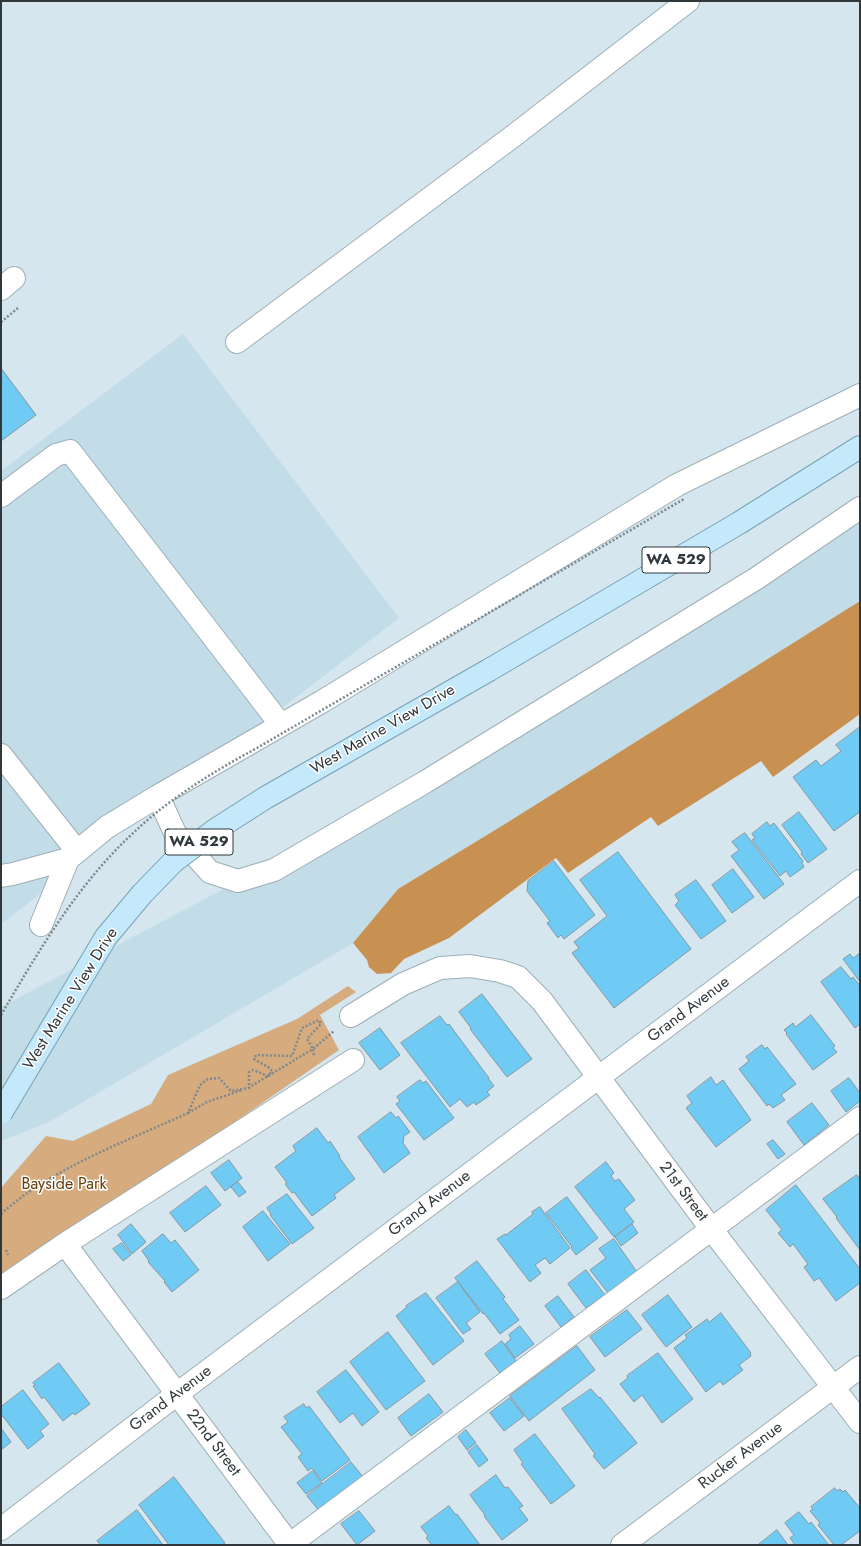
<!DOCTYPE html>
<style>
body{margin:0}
#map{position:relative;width:861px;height:1546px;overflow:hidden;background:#d5e6ef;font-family:Jost,sans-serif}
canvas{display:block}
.frame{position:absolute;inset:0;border:2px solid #31383c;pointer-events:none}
</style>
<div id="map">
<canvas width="861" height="1546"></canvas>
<div class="frame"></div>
</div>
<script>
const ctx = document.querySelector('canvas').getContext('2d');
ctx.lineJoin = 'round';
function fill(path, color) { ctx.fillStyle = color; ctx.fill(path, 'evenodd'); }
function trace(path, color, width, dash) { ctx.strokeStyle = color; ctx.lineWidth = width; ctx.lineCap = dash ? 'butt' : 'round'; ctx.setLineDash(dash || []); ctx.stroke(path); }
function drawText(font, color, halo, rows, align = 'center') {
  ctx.font = font + ' Jost,sans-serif'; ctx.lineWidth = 3; ctx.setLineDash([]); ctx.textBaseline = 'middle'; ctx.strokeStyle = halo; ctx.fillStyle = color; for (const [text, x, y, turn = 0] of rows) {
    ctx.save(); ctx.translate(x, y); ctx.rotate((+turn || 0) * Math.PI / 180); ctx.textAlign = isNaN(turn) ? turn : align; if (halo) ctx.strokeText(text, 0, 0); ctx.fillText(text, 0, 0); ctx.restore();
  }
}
const built = new Path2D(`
 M 183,334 L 399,618 L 1,924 L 1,471 Z
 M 860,519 L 860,601 L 505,824 L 398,889 L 353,943 L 49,1122 L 1,1141 L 1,1007 L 422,784 Z`);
const green = new Path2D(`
 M 348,986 L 356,992 L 320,1015 L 339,1050 L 1,1283 L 1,1188 L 46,1136 L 73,1141 L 151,1104 L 168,1075 L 297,1019 Z`);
const forest = new Path2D(`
 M 860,601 L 860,714 L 773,777 L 761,761 L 658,826 L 651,817 L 568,873 L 556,858 L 449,938 L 404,959 L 391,973 L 377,974 L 369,967 L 367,960 L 353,943 L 398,889 L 505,824 Z`);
const building = new Path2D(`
 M 1,368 L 36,415 L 1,441 Z
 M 860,727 L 860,812 L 834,831 L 793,777 L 816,760 L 821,766 L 841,751 L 836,745 Z
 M 799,812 L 827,849 L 808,863 L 801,854 L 802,852 L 782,825 Z
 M 767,822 L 770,826 L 774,823 L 803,861 L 802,863 L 804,867 L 790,877 L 786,871 L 780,876 L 752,840 L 755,838 L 752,834 Z
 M 745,833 L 784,884 L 764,899 L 731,856 L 739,850 L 732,842 Z
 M 618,852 L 691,949 L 614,1008 L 572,953 L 579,948 L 574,942 L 607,916 L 580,880 Z
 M 554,861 L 595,915 L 564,939 L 561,935 L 558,938 L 547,923 L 550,921 L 527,891 L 528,881 Z
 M 733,869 L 754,897 L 732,913 L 712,885 Z
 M 696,880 L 726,921 L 701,939 L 675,905 L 679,901 L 675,895 Z
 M 860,953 L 860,982 L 843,959 L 850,954 L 853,958 Z
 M 841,967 L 851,979 L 853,977 L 860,986 L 860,1024 L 855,1028 L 821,982 Z
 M 482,994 L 532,1059 L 507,1077 L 470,1029 L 471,1028 L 459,1012 Z
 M 811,1015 L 835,1046 L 833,1048 L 837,1052 L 813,1070 L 786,1034 L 787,1033 L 784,1030 L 793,1023 L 795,1027 Z
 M 440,1016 L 447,1025 L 449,1024 L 489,1078 L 488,1078 L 494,1086 L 487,1092 L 490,1095 L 476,1105 L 474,1102 L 467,1107 L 460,1099 L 450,1107 L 401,1043 Z
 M 380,1028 L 400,1055 L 380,1070 L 359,1043 Z
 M 762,1045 L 765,1049 L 767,1047 L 796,1084 L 781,1095 L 785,1100 L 773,1108 L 769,1104 L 767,1106 L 739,1069 L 749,1061 L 746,1057 Z
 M 711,1077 L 716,1085 L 723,1080 L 751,1120 L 716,1147 L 686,1108 L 692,1103 L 687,1096 Z
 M 849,1078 L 860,1093 L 860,1101 L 846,1112 L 831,1091 Z
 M 420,1080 L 423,1083 L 426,1081 L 454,1118 L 424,1140 L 396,1104 L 400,1101 L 397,1097 Z
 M 812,1103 L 829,1125 L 804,1145 L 787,1122 Z
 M 391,1112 L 396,1118 L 398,1116 L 410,1132 L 404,1136 L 403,1143 L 410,1153 L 384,1173 L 358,1137 Z
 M 317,1128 L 328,1143 L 330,1141 L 340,1156 L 339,1157 L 355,1179 L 334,1195 L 336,1198 L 312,1216 L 294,1192 L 292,1193 L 285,1184 L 287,1183 L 275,1167 L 296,1151 L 293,1146 Z
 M 773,1140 L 785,1154 L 778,1159 L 767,1144 Z
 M 229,1160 L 242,1178 L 225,1191 L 211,1173 Z
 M 606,1162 L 614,1173 L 611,1176 L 615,1181 L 619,1179 L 635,1200 L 624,1209 L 634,1222 L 614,1237 L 575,1187 Z
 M 857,1175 L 860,1179 L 860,1250 L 836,1218 L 837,1217 L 823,1199 Z
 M 238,1182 L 246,1192 L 239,1197 L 231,1187 Z
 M 796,1185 L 860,1269 L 860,1283 L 836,1301 L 819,1278 L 814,1281 L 804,1267 L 808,1264 L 793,1244 L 790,1247 L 778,1233 L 782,1230 L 766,1210 Z
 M 206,1186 L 221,1205 L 185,1232 L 170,1213 Z
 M 287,1194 L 314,1228 L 292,1244 L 270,1215 L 271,1214 L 267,1208 Z
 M 567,1197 L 598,1238 L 576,1255 L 571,1248 L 572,1247 L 546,1213 Z
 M 540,1207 L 570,1248 L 550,1264 L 545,1258 L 535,1265 L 541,1273 L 530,1282 L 497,1239 L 505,1234 L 506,1235 L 533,1214 L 532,1212 Z
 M 263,1211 L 290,1244 L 268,1261 L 243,1227 Z
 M 131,1224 L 146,1242 L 132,1254 L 118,1235 Z
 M 632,1224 L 638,1233 L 621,1246 L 615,1237 Z
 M 163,1234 L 171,1243 L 175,1240 L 199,1270 L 172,1292 L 164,1282 L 165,1281 L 148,1262 L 149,1261 L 142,1251 Z
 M 614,1239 L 637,1272 L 608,1293 L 590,1270 L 606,1258 L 599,1249 Z
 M 122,1243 L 131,1255 L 123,1261 L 113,1249 Z
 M 477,1261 L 505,1297 L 503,1299 L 519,1320 L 500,1334 L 484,1313 L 483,1314 L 455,1278 Z
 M 586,1270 L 605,1295 L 586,1308 L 568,1284 Z
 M 458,1282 L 480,1312 L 466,1323 L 471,1329 L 463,1334 L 436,1298 Z
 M 426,1293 L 464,1341 L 433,1365 L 396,1316 L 407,1307 L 406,1306 Z
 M 668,1295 L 692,1327 L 666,1347 L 642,1315 Z
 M 558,1296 L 574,1317 L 561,1327 L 545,1306 Z
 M 627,1310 L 642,1329 L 605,1357 L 590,1337 Z
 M 721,1313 L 751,1353 L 750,1354 L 751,1356 L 739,1365 L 743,1370 L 723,1385 L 720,1381 L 706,1392 L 674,1348 L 687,1338 L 685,1335 L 707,1319 L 709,1322 Z
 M 520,1326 L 534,1344 L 515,1358 L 505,1344 L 511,1339 L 509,1335 Z
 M 388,1332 L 425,1381 L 386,1410 L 350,1362 Z
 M 502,1341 L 516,1361 L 500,1373 L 485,1354 Z
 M 577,1346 L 595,1370 L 529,1421 L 510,1396 Z
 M 658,1353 L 693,1399 L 662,1423 L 642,1395 L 634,1402 L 620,1384 L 628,1378 L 627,1376 Z
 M 59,1363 L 90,1404 L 75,1415 L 73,1413 L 63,1421 L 44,1397 L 42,1399 L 33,1386 L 35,1385 L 33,1383 Z
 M 346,1370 L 379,1412 L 362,1426 L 353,1413 L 340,1423 L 317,1392 Z
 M 591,1389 L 599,1398 L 600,1397 L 637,1443 L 604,1469 L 593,1456 L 595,1454 L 562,1409 Z
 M 23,1390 L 49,1424 L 40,1431 L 44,1436 L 28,1449 L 1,1414 L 1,1407 Z
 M 429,1394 L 443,1412 L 411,1436 L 398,1418 Z
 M 510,1398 L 524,1416 L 504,1431 L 490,1413 Z
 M 304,1404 L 306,1408 L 309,1406 L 350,1460 L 322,1481 L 312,1468 L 308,1471 L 298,1457 L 302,1454 L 281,1427 L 288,1422 L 284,1417 Z
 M 1,1428 L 11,1442 L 1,1450 Z
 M 466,1430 L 476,1443 L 467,1450 L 458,1437 Z
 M 535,1434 L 575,1486 L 551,1504 L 521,1464 L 523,1463 L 514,1450 Z
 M 477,1445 L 488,1460 L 479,1467 L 468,1452 Z
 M 351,1462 L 364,1478 L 320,1512 L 307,1496 Z
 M 313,1471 L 322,1483 L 306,1494 L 297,1483 Z
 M 496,1475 L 505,1488 L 508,1487 L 523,1506 L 519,1508 L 528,1520 L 502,1540 L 484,1516 L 485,1515 L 470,1495 Z
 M 174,1477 L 225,1543 L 222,1545 L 169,1545 L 139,1505 Z
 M 835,1488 L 837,1491 L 840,1489 L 843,1492 L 845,1490 L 860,1508 L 860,1531 L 841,1545 L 834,1545 L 818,1525 L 820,1523 L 810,1511 L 813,1509 L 811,1507 Z
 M 449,1506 L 456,1515 L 457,1514 L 480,1545 L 432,1545 L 426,1538 L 428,1536 L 421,1527 Z
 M 137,1510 L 163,1545 L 101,1545 L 97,1541 Z
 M 359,1511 L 375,1531 L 357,1545 L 341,1524 Z
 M 799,1512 L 809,1524 L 811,1522 L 829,1545 L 795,1545 L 790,1538 L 794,1535 L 785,1523 Z
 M 777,1530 L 788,1545 L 758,1545 Z`);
const path = new Path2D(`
 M 1,322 L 18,308
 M 248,1088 L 313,1049 L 314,1056
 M 188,1113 L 207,1102 L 242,1090
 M 1,1214 C 50,1169 127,1141 188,1113 L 200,1085 L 208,1079 L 219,1078 L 231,1091 L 249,1088 L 249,1072 L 253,1070 L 268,1076 L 272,1071 L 268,1067 L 254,1059 L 256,1055 L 292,1056 L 302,1028 L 319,1020 L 321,1024 L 307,1039 L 313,1049 L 334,1031
 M 6,1250 L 8,1255`);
const minor = new Path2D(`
 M 1,289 L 14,278
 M 237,342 L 512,137 L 688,1
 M 860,395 L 677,485 L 323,701 L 158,796 L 175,833 L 210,872 L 238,881 L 274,870 L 425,782 L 757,578 L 860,508
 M 1,496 L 56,455 L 70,451 L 281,725
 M 1,755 L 77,851
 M 1,876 L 13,874 L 68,859
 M 41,925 L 68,859 L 107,827 L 158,796
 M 351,1016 L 403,984 L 440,968 L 470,966 L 500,971 L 518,977 L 542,1001 L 712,1230 L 860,1422
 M 65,1244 L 290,1545
 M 1,1288 L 65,1244 L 353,1060
 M 1,1529 L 177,1394 L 860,881
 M 289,1545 L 860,1118
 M 622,1545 L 860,1367`);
const major = new Path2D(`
 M 489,670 L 739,523 L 860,447`);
const pathBridge = new Path2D(`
 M 1,1015 C 38,952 76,887 130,836 C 167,800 211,773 257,748 L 684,499`);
const majorBridge = new Path2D(`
 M 1,1113 L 106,937 L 142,894 L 173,862 L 215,830 L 265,798 L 489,670`);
const shields = [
 [676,560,68],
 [199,842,68]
];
const shieldNames = [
 ["WA 529",676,560],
 ["WA 529",199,842]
];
const streetNames = [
 ["West Marine View Drive",383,730,-30],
 ["West Marine View Drive",71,999,-58],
 ["Grand Avenue",689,1010,-37],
 ["21st Street",683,1192,53],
 ["Grand Avenue",430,1204,-37],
 ["Grand Avenue",171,1399,-37],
 ["22nd Street",213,1443,53],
 ["Rucker Avenue",741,1456,-37]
];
const parkNames = [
 ["Bayside Park",64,1185]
];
fill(built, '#c2dce8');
fill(green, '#d6ac7e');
fill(forest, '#c89152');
fill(building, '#6fcbf3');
trace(building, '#87979f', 1);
trace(minor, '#9daeb6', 24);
trace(major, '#77a1b6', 24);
trace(path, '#7d888f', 2.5, [2, 2]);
trace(minor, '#fff', 22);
trace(major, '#c4e9fa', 22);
trace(majorBridge, '#77a1b6', 24, []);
trace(pathBridge, '#7d888f', 2.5, [2, 2]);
trace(majorBridge, '#c4e9fa', 22);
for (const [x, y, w] of shields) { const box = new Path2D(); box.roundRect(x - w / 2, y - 13, w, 26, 3); ctx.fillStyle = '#fff'; ctx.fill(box); trace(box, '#31383c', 1); }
drawText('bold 15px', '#31383c', null, shieldNames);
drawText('16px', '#31383c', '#fff', streetNames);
drawText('16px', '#623d0a', '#fff', parkNames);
</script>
